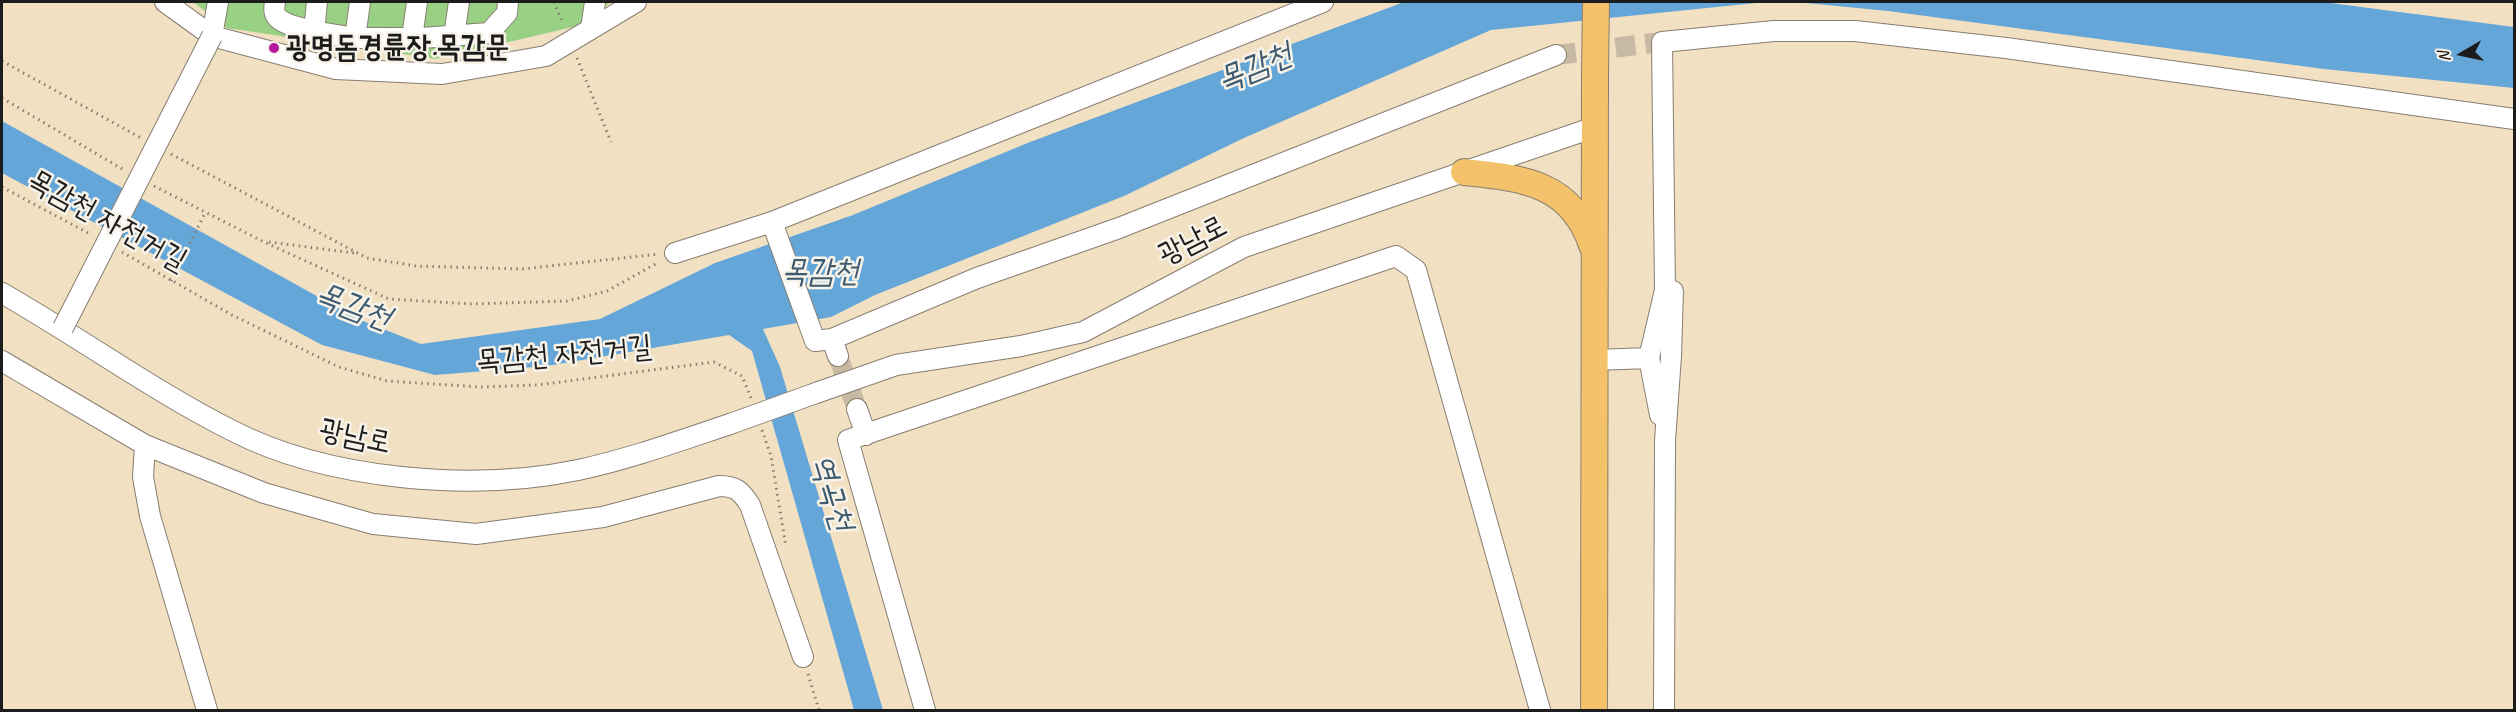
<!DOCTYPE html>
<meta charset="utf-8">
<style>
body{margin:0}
#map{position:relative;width:2516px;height:712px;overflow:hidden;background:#f2e0c3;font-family:Caveat,sans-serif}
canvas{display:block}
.frame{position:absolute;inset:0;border:3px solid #1c1c1c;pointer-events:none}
.north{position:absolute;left:2432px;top:24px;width:60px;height:60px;-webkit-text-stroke:4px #f7f3e8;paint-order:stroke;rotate:261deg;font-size:16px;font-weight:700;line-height:24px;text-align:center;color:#1c1c1c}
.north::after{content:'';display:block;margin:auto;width:21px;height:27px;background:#1c1c1c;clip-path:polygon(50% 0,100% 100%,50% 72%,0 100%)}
</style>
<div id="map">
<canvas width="2516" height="712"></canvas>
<div class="frame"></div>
<div class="north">N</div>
</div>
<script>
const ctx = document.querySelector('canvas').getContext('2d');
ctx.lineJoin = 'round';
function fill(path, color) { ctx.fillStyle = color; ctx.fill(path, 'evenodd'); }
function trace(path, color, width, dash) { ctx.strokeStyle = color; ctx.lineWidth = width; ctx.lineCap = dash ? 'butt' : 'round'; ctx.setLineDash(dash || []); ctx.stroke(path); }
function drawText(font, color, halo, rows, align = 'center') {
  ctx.font = font + ' Caveat,"Poor Story",sans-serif'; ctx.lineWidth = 5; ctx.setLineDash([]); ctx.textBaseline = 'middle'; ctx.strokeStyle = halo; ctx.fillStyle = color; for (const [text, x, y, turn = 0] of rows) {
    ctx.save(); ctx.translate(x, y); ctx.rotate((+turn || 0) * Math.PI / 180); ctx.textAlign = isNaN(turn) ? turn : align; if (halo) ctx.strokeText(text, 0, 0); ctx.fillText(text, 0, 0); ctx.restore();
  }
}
const green = new Path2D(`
 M 193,2 L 611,2 L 577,26 L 436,59 L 227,28 Z`);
const water = new Path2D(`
 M 1404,2 L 1766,2 L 1491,30 L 1244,138 L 1124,196 L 875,295 L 831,317 L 763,329 L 780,367 L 883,710 L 854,710 L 752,351 L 729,335 L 547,366 L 435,375 L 322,345 L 2,173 L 2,121 L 358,319 L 421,344 L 600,319 L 715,263 L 853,215 L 1030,142 Z
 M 1796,2 L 2323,2 L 2514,27 L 2514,88 L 2324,69 L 1888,11 Z`);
const minorTunnel = new Path2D(`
 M 1556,55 L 1662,42
 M 838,356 L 857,409`);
const path = new Path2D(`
 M 554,2 L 563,24
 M 577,58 L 611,142
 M 2,61 L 141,138
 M 2,98 L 124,170
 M 171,154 L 367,258 L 416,266 L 522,269 L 659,254
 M 154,186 L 264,242 L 389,299 L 472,304 L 567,301 L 607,291 L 659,262
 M 2,187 L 90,234
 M 269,242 L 354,253
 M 122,252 L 232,315 L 339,367 L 387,381 L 481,387 L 537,385 L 714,362 L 742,376 L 751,398
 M 171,281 L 205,213
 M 762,430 L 771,456 L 786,547
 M 808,674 L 819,710`);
const minor = new Path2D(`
 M 165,2 L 212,36 L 336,69 L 442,74 L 546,56 L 636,2
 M 275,2 C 274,8 273,14 279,19 C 292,30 338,35 355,38 L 360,2
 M 591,29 L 595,2
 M 314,32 L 317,2
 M 212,36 L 218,2
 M 454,36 L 459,2
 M 355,38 L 421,38 L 489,33 L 507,13 L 508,2
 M 412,38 L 417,2
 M 772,222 L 815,341 L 832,339 L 838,356
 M 675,253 L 772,222 L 1323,2
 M 2,293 C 79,337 152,390 231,430 C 327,480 473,492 578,470 C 629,459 679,441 730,424
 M 832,339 L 977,278 L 1119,228 L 1556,55
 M 1649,358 L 1660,415
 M 1595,360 L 1649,358 L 1665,290 L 1662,42 L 1774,31 L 1855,31 L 2006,48 L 2514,119
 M 2,361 L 145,445 L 264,493 L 373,524 L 476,534 L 603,517 L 719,486 C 736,486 741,491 750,505 L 803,657
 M 816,393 L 896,365 L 1021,346 L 1083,332 L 1244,247 L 1595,127
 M 857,409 L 866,435
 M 145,445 L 143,477 L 150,516 L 207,710
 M 925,710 L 848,440 L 1396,256 L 1416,270 L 1540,710
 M 1664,710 L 1665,441 L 1671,356 L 1673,291`);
const major = new Path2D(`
 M 1464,172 C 1521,178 1571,182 1592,245
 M 1594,710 L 1595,73`);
const minorBridge = new Path2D(`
 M 63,328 L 212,36
 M 730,424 L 816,393`);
const majorBridge = new Path2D(`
 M 1595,73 L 1596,2`);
const markers = [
 [274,48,6,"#b5179e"]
];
const poiNames = [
 ["광명돔경륜장.목감문",286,48]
];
const streetNames = [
 ["목감천 자전거길",107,221,29],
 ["광남로",1193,241,-27],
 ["목감천 자전거길",564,355,-5],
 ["광남로",355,437,12]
];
const waterNames = [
 ["목감천",1255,68,-22],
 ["목감천",820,273],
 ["목감천",353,307,21],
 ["역곡천",831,493,73]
];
fill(green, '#98d184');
fill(water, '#65a6d9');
trace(minorTunnel, '#c7b9a2', 20, [20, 10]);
trace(minor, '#877e70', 22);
trace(major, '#877e70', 28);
trace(path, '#877e70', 3, [1.5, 4.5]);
trace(minor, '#fff', 20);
trace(major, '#f3c26a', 26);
trace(minorBridge, '#877e70', 22, []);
trace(majorBridge, '#877e70', 28, []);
trace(minorBridge, '#fff', 20);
trace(majorBridge, '#f3c26a', 26);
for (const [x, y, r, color] of markers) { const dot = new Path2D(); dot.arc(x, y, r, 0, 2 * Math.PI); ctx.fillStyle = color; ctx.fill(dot); trace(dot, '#f7f3e8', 2); }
drawText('bold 30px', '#1c1c1c', '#f7f3e8', poiNames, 'left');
drawText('30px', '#1c1c1c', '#f7f3e8', streetNames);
drawText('italic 32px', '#3d5a71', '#f7f3e8', waterNames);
</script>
